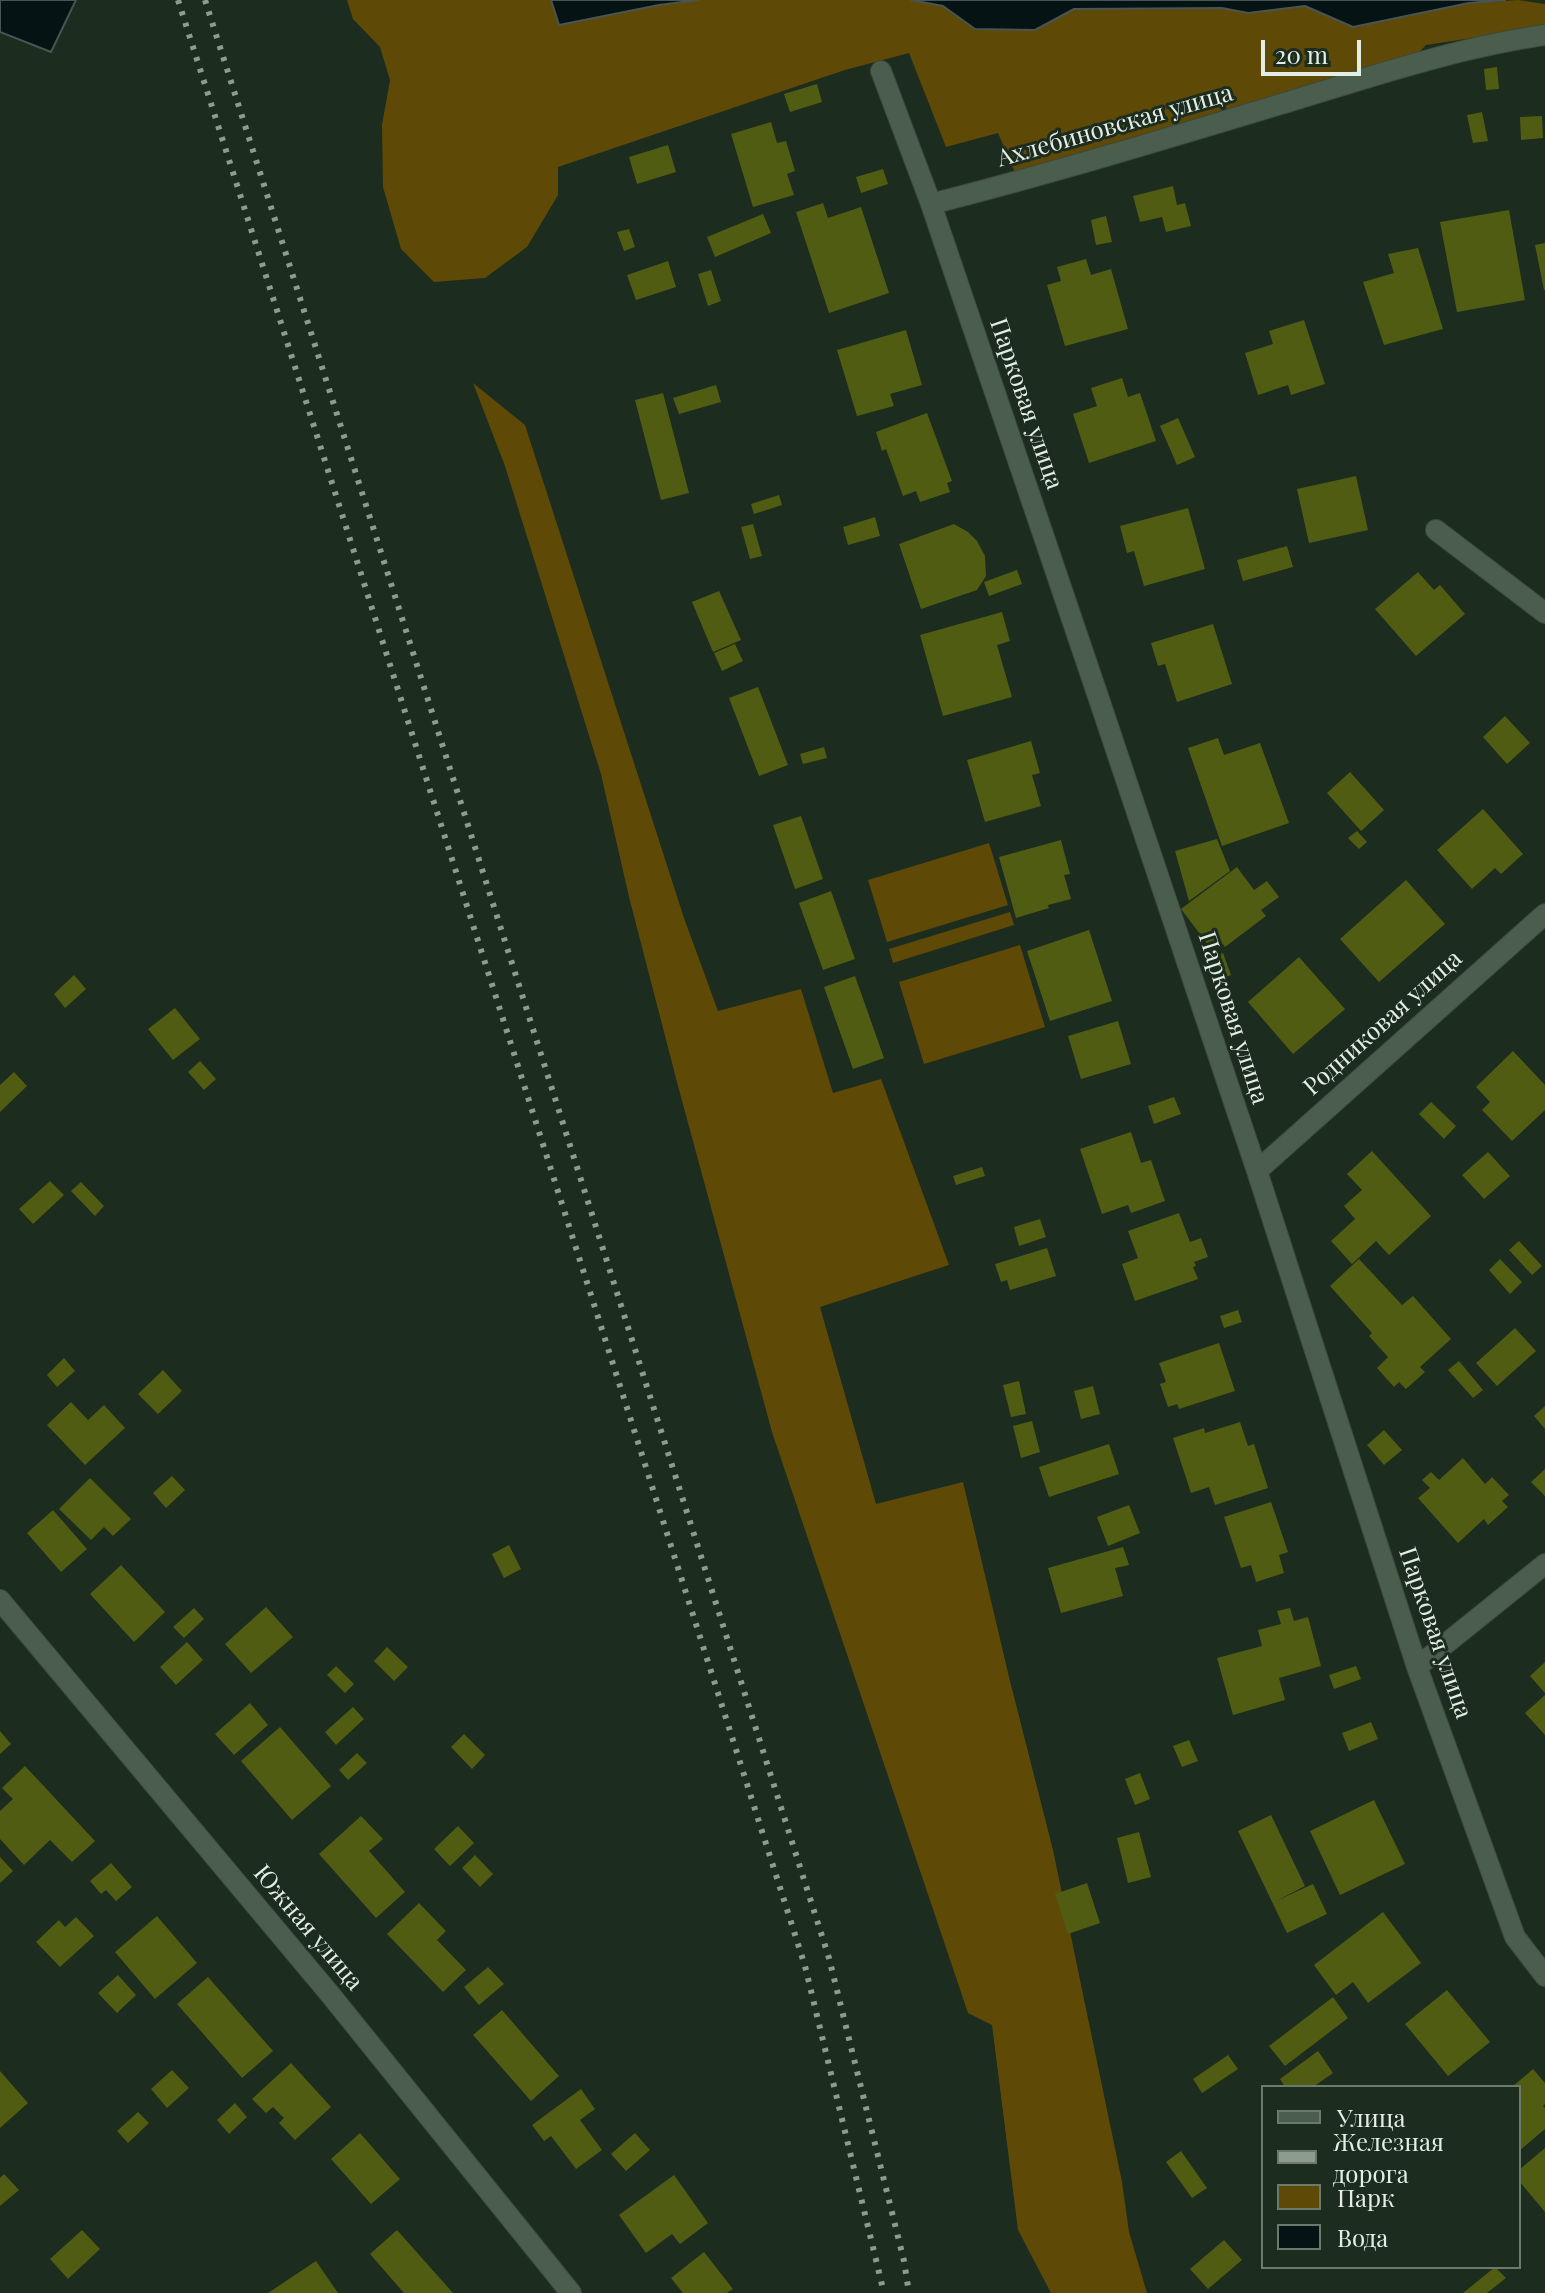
<!DOCTYPE html>
<meta charset="utf-8">
<style>
body{margin:0}
#map{position:relative;width:1545px;height:2293px;overflow:hidden;background:#1c2c1e;font-family:"Playfair Display",serif}
canvas{display:block}
.legend{position:absolute;left:1261px;top:2085px;width:260px;height:184px;box-sizing:border-box;background:#1c2c1e;border:2px solid #6c7a6e;margin:0;padding:10px 14px;list-style:none;font-size:24px;color:#e4eee5}
.legend li{display:flex;align-items:center;gap:16px;height:40px}
.legend b{width:40px;border:2px solid #6c7a6e}
.scale{position:absolute;left:1261px;top:40px;width:100px;height:36px;box-sizing:border-box;border:4px solid #e4eee5;border-top:0;padding-left:10px;font-size:24px;line-height:28px;white-space:nowrap;color:#e4eee5;-webkit-text-stroke:6px #1c2c1e;paint-order:stroke}
</style>
<div id="map">
<canvas width="1545" height="2293"></canvas>
<ul class="legend">
<li><b style="height:10px;background:#4b5d4d"></b>Улица</li>
<li><b style="height:10px;background:#8e9b8f"></b>Железная дорога</li>
<li><b style="height:22px;background:#5e4a06"></b>Парк</li>
<li><b style="height:22px;background:#061315"></b>Вода</li>
</ul>
<div class="scale">20 m</div>
</div>
<script>
const ctx = document.querySelector('canvas').getContext('2d');
ctx.lineJoin = 'round';
function fill(path, color) { ctx.fillStyle = color; ctx.fill(path, 'evenodd'); }
function trace(path, color, width, dash) { ctx.strokeStyle = color; ctx.lineWidth = width; ctx.lineCap = dash ? 'butt' : 'round'; ctx.setLineDash(dash || []); ctx.stroke(path); }
function drawText(font, color, halo, rows, align = 'center') {
  ctx.font = font + ' "Playfair Display",serif'; ctx.lineWidth = 6; ctx.setLineDash([]); ctx.textBaseline = 'middle'; ctx.strokeStyle = halo; ctx.fillStyle = color; for (const [text, x, y, turn = 0] of rows) {
    ctx.save(); ctx.translate(x, y); ctx.rotate((+turn || 0) * Math.PI / 180); ctx.textAlign = isNaN(turn) ? turn : align; if (halo) ctx.strokeText(text, 0, 0); ctx.fillText(text, 0, 0); ctx.restore();
  }
}
const green = new Path2D(`
 M 347,0 L 551,0 L 560,25 L 659,5 L 698,0 L 911,0 L 943,6 L 975,29 L 1034,30 L 1074,9 L 1222,8 L 1248,13 L 1305,6 L 1353,27 L 1470,3 L 1518,0 L 1545,4 L 1545,27 L 1426,45 L 1409,63 L 1017,177 L 998,133 L 946,147 L 909,53 L 845,70 L 558,167 L 558,195 L 527,247 L 485,278 L 434,282 L 401,249 L 383,187 L 382,125 L 390,80 L 380,47 L 353,19 Z
 M 473,383 L 525,425 L 684,918 L 718,1011 L 801,989 L 833,1093 L 881,1079 L 949,1265 L 820,1307 L 876,1504 L 963,1482 L 1009,1677 L 1053,1850 L 1122,2182 L 1129,2232 L 1147,2293 L 1051,2293 L 1018,2230 L 992,2025 L 968,2013 L 772,1432 L 678,1086 L 629,897 L 601,774 L 505,466 Z
 M 989,843 L 1008,905 L 887,942 L 868,880 Z
 M 1010,912 L 1014,925 L 893,963 L 889,949 Z
 M 1020,945 L 1045,1027 L 924,1064 L 899,982 Z`);
const water = new Path2D(`
 M 0,0 L 76,0 L 51,52 L 0,32 Z
 M 551,0 L 698,0 L 659,5 L 559,25 Z
 M 911,0 L 1505,0 L 1469,3 L 1353,27 L 1305,6 L 1248,13 L 1222,8 L 1074,9 L 1035,30 L 975,29 L 943,6 Z`);
const building = new Path2D(`
 M 1497,67 L 1499,89 L 1486,90 L 1484,69 Z
 M 817,84 L 822,102 L 790,112 L 784,94 Z
 M 1482,112 L 1488,141 L 1473,143 L 1467,115 Z
 M 1542,116 L 1543,138 L 1521,140 L 1520,117 Z
 M 771,122 L 777,143 L 786,141 L 795,171 L 787,174 L 794,195 L 753,207 L 731,134 Z
 M 668,145 L 676,172 L 637,184 L 629,157 Z
 M 883,169 L 888,184 L 861,193 L 856,177 Z
 M 1173,186 L 1177,205 L 1185,203 L 1191,226 L 1166,232 L 1162,217 L 1140,222 L 1133,196 Z
 M 823,203 L 828,218 L 861,207 L 889,293 L 829,313 L 796,212 Z
 M 1509,210 L 1525,300 L 1457,312 L 1440,222 Z
 M 763,214 L 771,233 L 715,257 L 707,237 Z
 M 1106,216 L 1112,242 L 1096,245 L 1091,220 Z
 M 629,229 L 635,247 L 624,251 L 617,232 Z
 M 1545,243 L 1545,290 L 1544,290 L 1535,245 Z
 M 1418,248 L 1443,329 L 1384,345 L 1363,282 L 1394,273 L 1388,254 Z
 M 1086,259 L 1091,275 L 1111,269 L 1128,329 L 1065,346 L 1047,285 L 1061,281 L 1057,267 Z
 M 668,261 L 676,287 L 636,300 L 627,275 Z
 M 711,270 L 721,301 L 708,306 L 698,274 Z
 M 1304,320 L 1325,384 L 1291,395 L 1288,385 L 1258,395 L 1245,353 L 1273,344 L 1269,331 Z
 M 906,330 L 922,385 L 890,394 L 894,406 L 857,416 L 837,350 Z
 M 1122,378 L 1128,397 L 1140,393 L 1156,441 L 1089,463 L 1073,414 L 1097,406 L 1091,388 Z
 M 716,385 L 721,402 L 679,414 L 673,398 Z
 M 663,393 L 689,493 L 661,500 L 635,400 Z
 M 927,413 L 952,481 L 947,483 L 950,492 L 920,502 L 916,491 L 903,496 L 886,449 L 882,451 L 876,432 Z
 M 1178,418 L 1195,457 L 1177,465 L 1160,426 Z
 M 1356,476 L 1368,530 L 1309,543 L 1297,489 Z
 M 779,495 L 782,505 L 754,514 L 751,504 Z
 M 1188,508 L 1205,569 L 1144,586 L 1134,551 L 1127,553 L 1120,526 Z
 M 875,517 L 880,536 L 848,545 L 843,527 Z
 M 753,524 L 762,556 L 750,559 L 741,527 Z
 M 954,524 L 968,532 L 977,541 L 985,556 L 986,576 L 977,590 L 921,609 L 899,544 Z
 M 1287,546 L 1293,567 L 1243,581 L 1237,560 Z
 M 1017,570 L 1022,584 L 989,596 L 984,582 Z
 M 1418,572 L 1434,590 L 1440,585 L 1465,614 L 1416,656 L 1375,609 Z
 M 719,591 L 741,640 L 713,652 L 692,602 Z
 M 1002,612 L 1010,641 L 997,645 L 1012,697 L 943,716 L 920,635 Z
 M 1213,624 L 1232,684 L 1177,702 L 1165,664 L 1158,666 L 1151,643 Z
 M 735,644 L 743,661 L 722,671 L 714,653 Z
 M 758,687 L 788,765 L 759,776 L 729,698 Z
 M 1505,716 L 1530,743 L 1507,764 L 1483,737 Z
 M 1218,738 L 1224,755 L 1260,743 L 1289,823 L 1222,846 L 1188,748 Z
 M 1031,741 L 1040,773 L 1032,775 L 1041,806 L 985,822 L 967,760 Z
 M 824,747 L 827,758 L 803,764 L 800,754 Z
 M 1350,772 L 1384,810 L 1361,831 L 1327,793 Z
 M 1483,809 L 1523,854 L 1501,874 L 1495,868 L 1472,889 L 1437,850 Z
 M 801,816 L 823,879 L 795,889 L 773,825 Z
 M 1357,831 L 1367,842 L 1359,849 L 1348,838 Z
 M 1217,839 L 1230,871 L 1189,901 L 1175,851 Z
 M 1061,840 L 1070,874 L 1064,875 L 1071,899 L 1048,905 L 1049,908 L 1016,918 L 999,857 Z
 M 1237,867 L 1254,890 L 1267,881 L 1279,897 L 1261,910 L 1266,916 L 1225,947 L 1219,939 L 1209,946 L 1181,909 Z
 M 1406,880 L 1445,924 L 1379,982 L 1340,939 Z
 M 831,891 L 855,959 L 823,970 L 799,903 Z
 M 1089,930 L 1112,1001 L 1050,1021 L 1027,951 Z
 M 1223,953 L 1231,975 L 1215,982 L 1207,959 Z
 M 1299,957 L 1345,1009 L 1293,1054 L 1248,1002 Z
 M 74,975 L 86,989 L 65,1008 L 54,994 Z
 M 855,976 L 884,1058 L 853,1069 L 824,987 Z
 M 175,1008 L 200,1039 L 173,1060 L 148,1029 Z
 M 1118,1021 L 1131,1064 L 1081,1079 L 1068,1036 Z
 M 1513,1051 L 1545,1085 L 1545,1110 L 1512,1141 L 1482,1110 L 1490,1102 L 1476,1087 Z
 M 200,1061 L 216,1079 L 204,1090 L 188,1072 Z
 M 14,1072 L 27,1086 L 0,1112 L 0,1085 Z
 M 1174,1097 L 1181,1114 L 1154,1124 L 1148,1106 Z
 M 1431,1102 L 1456,1126 L 1444,1139 L 1419,1114 Z
 M 1131,1132 L 1141,1163 L 1151,1160 L 1165,1201 L 1131,1213 L 1128,1205 L 1102,1214 L 1080,1149 Z
 M 1372,1151 L 1431,1216 L 1389,1255 L 1376,1241 L 1352,1264 L 1331,1241 L 1355,1219 L 1344,1206 L 1362,1190 L 1347,1174 Z
 M 1488,1152 L 1510,1176 L 1484,1199 L 1462,1175 Z
 M 982,1167 L 985,1176 L 956,1185 L 953,1176 Z
 M 50,1181 L 64,1195 L 33,1224 L 19,1209 Z
 M 81,1182 L 104,1206 L 95,1216 L 71,1191 Z
 M 1179,1213 L 1190,1242 L 1201,1238 L 1208,1257 L 1194,1262 L 1196,1266 L 1193,1267 L 1198,1279 L 1135,1301 L 1122,1264 L 1138,1258 L 1128,1231 Z
 M 1040,1219 L 1046,1237 L 1019,1246 L 1014,1227 Z
 M 1519,1241 L 1542,1266 L 1532,1275 L 1509,1250 Z
 M 1047,1248 L 1056,1276 L 1010,1290 L 1007,1280 L 1001,1282 L 995,1264 Z
 M 1359,1259 L 1402,1305 L 1413,1296 L 1451,1339 L 1420,1367 L 1425,1372 L 1406,1389 L 1399,1382 L 1394,1387 L 1377,1368 L 1388,1357 L 1369,1336 L 1372,1333 L 1330,1286 Z
 M 1500,1259 L 1522,1282 L 1510,1294 L 1489,1270 Z
 M 1238,1310 L 1242,1322 L 1224,1328 L 1220,1316 Z
 M 1515,1328 L 1536,1351 L 1497,1386 L 1476,1363 Z
 M 1219,1343 L 1235,1391 L 1179,1409 L 1177,1404 L 1168,1407 L 1160,1384 L 1166,1382 L 1159,1363 Z
 M 64,1358 L 75,1371 L 57,1387 L 47,1375 Z
 M 1459,1361 L 1483,1390 L 1473,1398 L 1448,1370 Z
 M 163,1370 L 182,1391 L 158,1414 L 138,1394 Z
 M 1019,1381 L 1026,1414 L 1011,1417 L 1003,1385 Z
 M 1093,1386 L 1100,1414 L 1081,1419 L 1074,1391 Z
 M 71,1402 L 88,1420 L 104,1405 L 125,1428 L 85,1465 L 47,1425 Z
 M 1545,1406 L 1545,1429 L 1534,1416 Z
 M 1032,1421 L 1040,1452 L 1021,1458 L 1013,1426 Z
 M 1240,1422 L 1248,1446 L 1254,1444 L 1268,1488 L 1215,1505 L 1209,1487 L 1191,1493 L 1173,1438 L 1204,1428 L 1205,1433 Z
 M 1384,1430 L 1402,1450 L 1384,1465 L 1367,1445 Z
 M 1109,1444 L 1119,1474 L 1049,1497 L 1039,1467 Z
 M 1463,1458 L 1485,1484 L 1492,1477 L 1509,1495 L 1502,1501 L 1508,1507 L 1488,1525 L 1484,1519 L 1458,1543 L 1418,1498 L 1430,1488 L 1422,1480 L 1431,1472 L 1439,1480 Z
 M 1545,1469 L 1545,1496 L 1531,1482 Z
 M 172,1476 L 185,1490 L 166,1508 L 153,1493 Z
 M 90,1478 L 131,1519 L 113,1536 L 104,1527 L 91,1540 L 59,1509 Z
 M 1271,1502 L 1288,1552 L 1279,1555 L 1284,1573 L 1256,1582 L 1251,1565 L 1241,1568 L 1224,1517 Z
 M 1129,1505 L 1140,1533 L 1108,1546 L 1097,1517 Z
 M 53,1510 L 87,1549 L 61,1572 L 27,1533 Z
 M 509,1545 L 521,1569 L 504,1578 L 492,1554 Z
 M 1123,1547 L 1129,1565 L 1115,1568 L 1123,1596 L 1061,1613 L 1048,1568 Z
 M 121,1565 L 165,1612 L 134,1642 L 90,1594 Z
 M 266,1607 L 293,1637 L 251,1673 L 225,1644 Z
 M 194,1608 L 204,1619 L 184,1638 L 173,1627 Z
 M 1290,1608 L 1294,1621 L 1308,1617 L 1321,1666 L 1279,1678 L 1285,1700 L 1233,1715 L 1217,1658 L 1262,1646 L 1258,1630 L 1281,1624 L 1277,1611 Z
 M 187,1642 L 203,1660 L 176,1685 L 160,1667 Z
 M 387,1647 L 408,1667 L 394,1681 L 374,1661 Z
 M 1545,1662 L 1545,1693 L 1530,1676 Z
 M 336,1666 L 354,1684 L 345,1693 L 327,1675 Z
 M 1356,1666 L 1361,1679 L 1334,1689 L 1329,1675 Z
 M 1545,1695 L 1545,1735 L 1525,1713 Z
 M 250,1703 L 268,1725 L 234,1755 L 215,1734 Z
 M 353,1707 L 364,1719 L 336,1745 L 325,1732 Z
 M 1371,1722 L 1378,1739 L 1349,1751 L 1342,1733 Z
 M 280,1727 L 331,1786 L 292,1820 L 241,1761 Z
 M 0,1731 L 11,1744 L 0,1754 Z
 M 464,1734 L 485,1755 L 472,1769 L 451,1747 Z
 M 1189,1740 L 1198,1761 L 1182,1767 L 1173,1746 Z
 M 357,1753 L 367,1763 L 348,1780 L 339,1770 Z
 M 25,1766 L 95,1841 L 72,1862 L 50,1840 L 24,1865 L 0,1839 L 0,1811 L 13,1799 L 2,1788 Z
 M 1140,1773 L 1150,1799 L 1135,1805 L 1125,1779 Z
 M 1374,1800 L 1405,1864 L 1340,1895 L 1310,1831 Z
 M 1271,1815 L 1305,1886 L 1276,1901 L 1313,1884 L 1327,1914 L 1287,1933 L 1238,1831 Z
 M 361,1816 L 383,1839 L 369,1851 L 405,1892 L 376,1918 L 319,1854 Z
 M 458,1826 L 474,1843 L 450,1866 L 434,1849 Z
 M 1139,1832 L 1151,1877 L 1128,1883 L 1117,1838 Z
 M 475,1855 L 493,1874 L 480,1887 L 462,1868 Z
 M 0,1857 L 13,1871 L 0,1883 Z
 M 111,1863 L 132,1887 L 116,1901 L 106,1890 L 101,1894 L 90,1881 Z
 M 1087,1883 L 1100,1923 L 1068,1934 L 1055,1894 Z
 M 419,1903 L 446,1931 L 437,1940 L 466,1970 L 443,1992 L 387,1934 Z
 M 1383,1912 L 1421,1963 L 1368,2003 L 1353,1982 L 1336,1995 L 1314,1965 Z
 M 157,1916 L 197,1963 L 155,1999 L 115,1952 Z
 M 76,1917 L 94,1936 L 60,1967 L 36,1942 L 59,1920 L 65,1927 Z
 M 488,1967 L 504,1984 L 479,2005 L 464,1987 Z
 M 118,1975 L 136,1995 L 117,2013 L 98,1993 Z
 M 208,1977 L 273,2051 L 242,2078 L 177,2004 Z
 M 1447,1990 L 1490,2042 L 1448,2076 L 1405,2024 Z
 M 1333,1997 L 1348,2018 L 1285,2066 L 1269,2046 Z
 M 502,2010 L 559,2076 L 531,2101 L 473,2035 Z
 M 1318,2051 L 1333,2073 L 1313,2087 L 1285,2087 L 1280,2079 Z
 M 1228,2055 L 1238,2069 L 1202,2093 L 1193,2079 Z
 M 291,2063 L 331,2107 L 295,2140 L 279,2123 L 284,2118 L 273,2107 L 266,2113 L 252,2099 Z
 M 1533,2069 L 1545,2083 L 1545,2104 L 1543,2106 L 1545,2108 L 1545,2129 L 1519,2151 L 1519,2087 L 1512,2087 Z
 M 172,2070 L 189,2088 L 167,2108 L 151,2089 Z
 M 0,2071 L 28,2103 L 0,2128 Z
 M 581,2089 L 595,2109 L 580,2120 L 602,2150 L 576,2169 L 551,2136 L 544,2141 L 532,2125 Z
 M 235,2103 L 247,2117 L 229,2134 L 217,2120 Z
 M 138,2112 L 149,2123 L 128,2143 L 117,2131 Z
 M 360,2133 L 400,2179 L 371,2204 L 331,2159 Z
 M 635,2133 L 650,2150 L 626,2171 L 611,2154 Z
 M 1545,2148 L 1545,2212 L 1519,2181 L 1519,2170 Z
 M 1181,2151 L 1207,2188 L 1192,2198 L 1166,2162 Z
 M 4,2174 L 19,2190 L 0,2206 L 0,2178 Z
 M 674,2175 L 708,2223 L 680,2244 L 672,2234 L 646,2253 L 619,2215 Z
 M 82,2230 L 100,2249 L 68,2279 L 50,2259 Z
 M 397,2230 L 453,2293 L 404,2293 L 370,2254 Z
 M 1224,2240 L 1242,2260 L 1208,2289 L 1190,2269 Z
 M 704,2252 L 733,2289 L 727,2293 L 683,2293 L 671,2278 Z
 M 316,2261 L 338,2293 L 268,2293 Z
 M 1495,2267 L 1506,2278 L 1487,2293 L 1463,2293 Z`);
const minor = new Path2D(`
 M 881,71 L 931,204 L 1101,705 L 1257,1171 L 1417,1667 L 1515,1937 L 1545,1976
 M 931,204 C 1049,174 1165,139 1281,104 C 1367,78 1455,48 1545,35
 M 1436,530 L 1545,613
 M 1257,1171 L 1545,914
 M 0,1600 L 329,1993 L 571,2293
 M 1417,1667 L 1545,1564`);
const rail = new Path2D(`
 M 178,0 L 805,1966 L 884,2293
 M 205,0 L 829,1958 L 904,2261 L 909,2293`);
const streetNames = [
 ["Ахлебиновская улица",1115,126,-16],
 ["Парковая улица",1026,404,71],
 ["Парковая улица",1233,1018,72],
 ["Родниковая улица",1383,1023,-42],
 ["Парковая улица",1435,1633,71],
 ["Южная улица",308,1928,50]
];
fill(green, '#5e4a06');
fill(water, '#061315');
trace(water, '#495553', 2);
fill(building, '#515c13');
trace(minor, '#3b493d', 22);
trace(minor, '#4b5d4d', 20);
trace(rail, '#8e9b8f', 6, [4, 8]);
drawText('24px', '#e4eee5', '#1c2c1e', streetNames);
</script>
